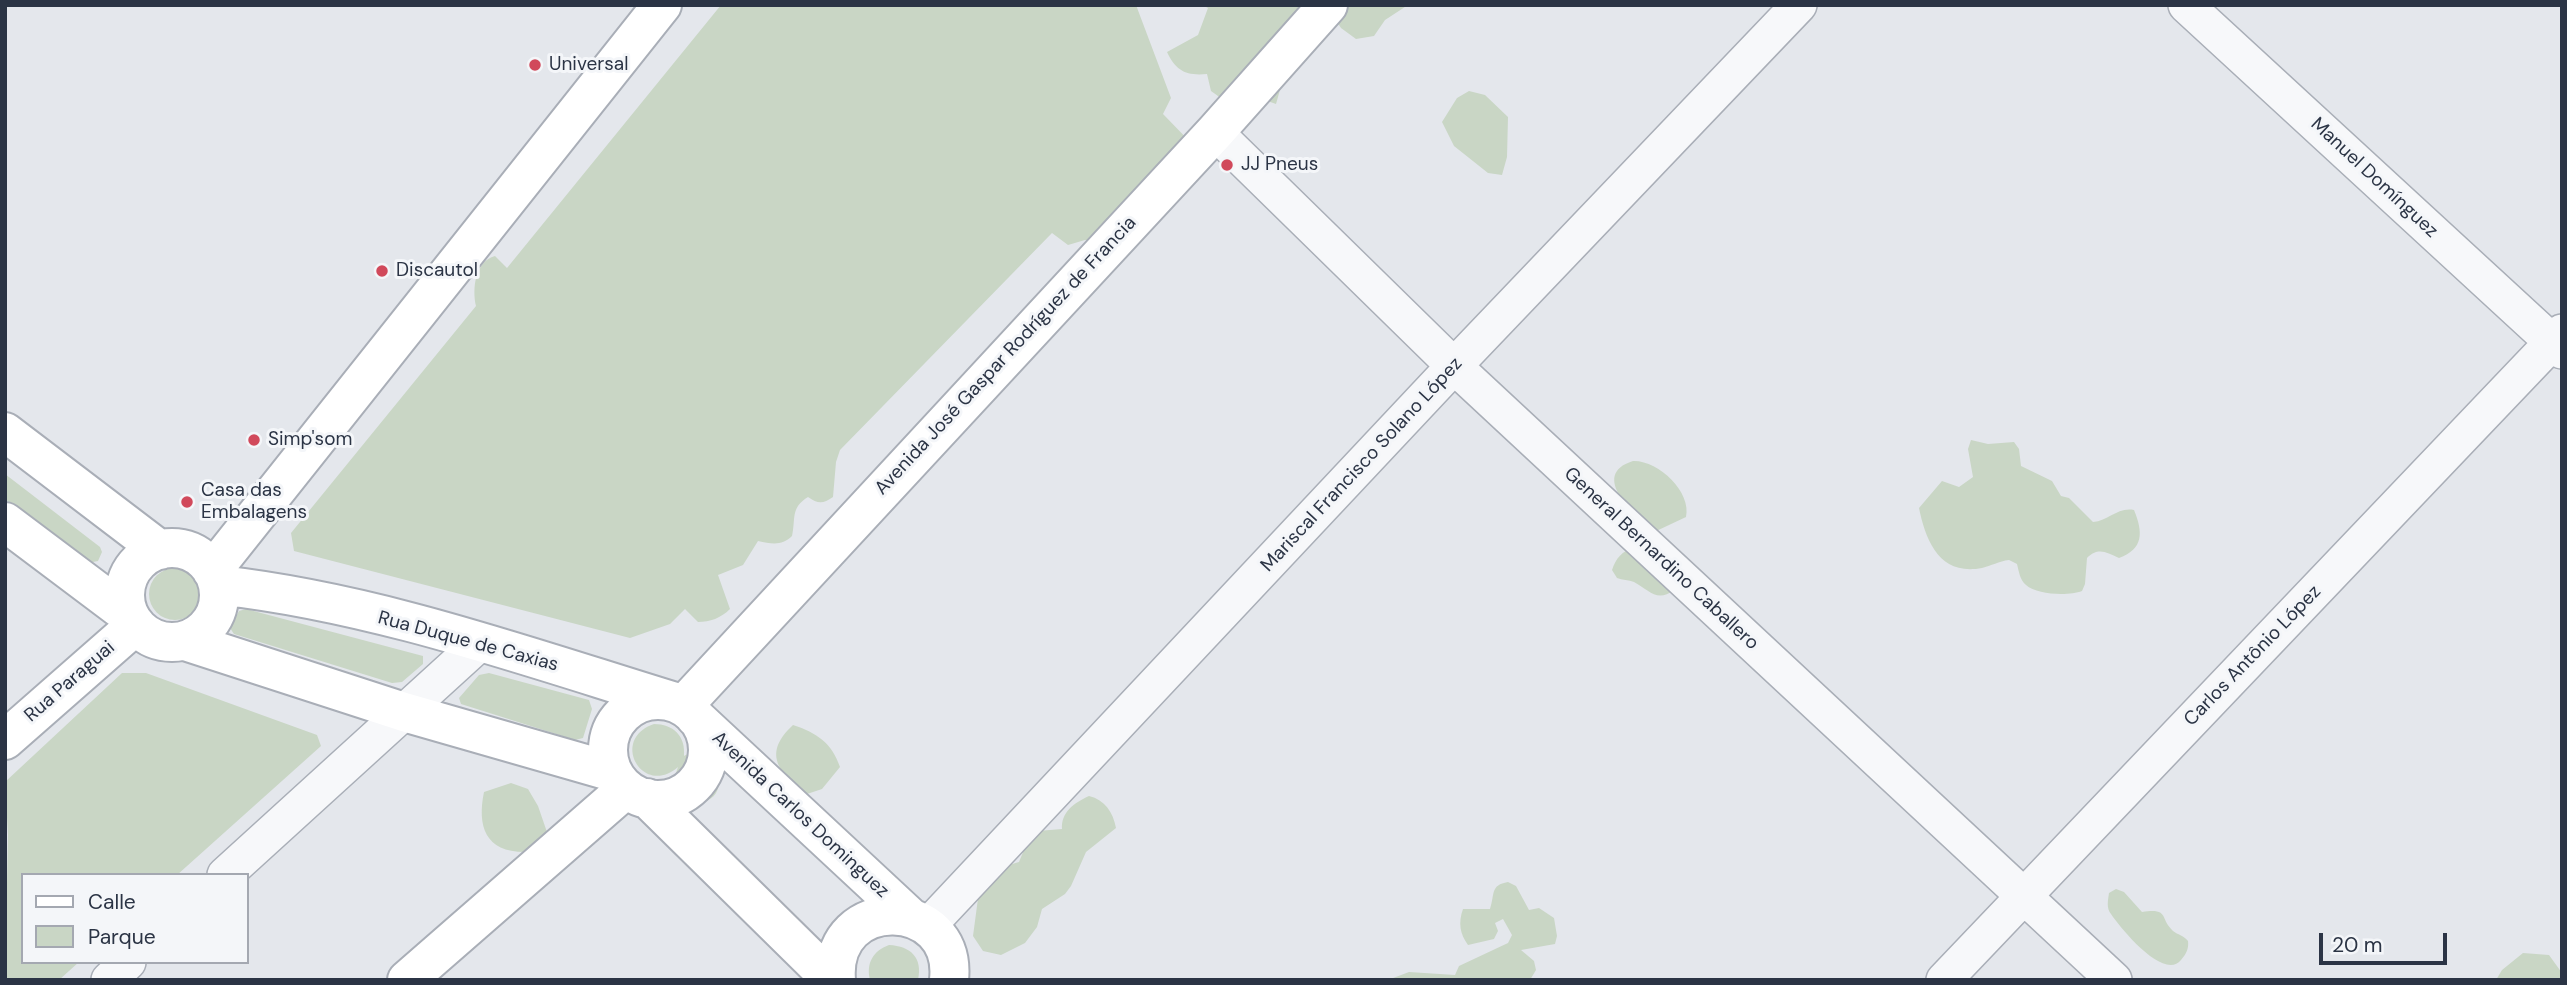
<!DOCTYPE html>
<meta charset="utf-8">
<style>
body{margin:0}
#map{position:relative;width:2567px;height:985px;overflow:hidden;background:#e4e7ec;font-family:"DM Sans",sans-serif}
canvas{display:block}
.frame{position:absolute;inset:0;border:7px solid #2b3445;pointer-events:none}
.legend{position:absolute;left:21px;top:873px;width:228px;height:91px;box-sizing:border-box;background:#f4f6f9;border:2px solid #a4a8b1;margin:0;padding:9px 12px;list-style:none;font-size:21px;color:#2b3445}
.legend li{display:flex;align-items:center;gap:14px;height:35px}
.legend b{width:35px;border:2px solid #a4a8b1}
.scale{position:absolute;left:2319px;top:933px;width:128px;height:32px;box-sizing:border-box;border:4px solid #2b3445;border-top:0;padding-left:9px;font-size:21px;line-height:24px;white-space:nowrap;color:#2b3445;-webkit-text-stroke:5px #f4f6f9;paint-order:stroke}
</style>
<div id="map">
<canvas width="2567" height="985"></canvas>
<div class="frame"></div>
<ul class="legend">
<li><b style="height:9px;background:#fff"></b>Calle</li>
<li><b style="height:19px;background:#c9d6c5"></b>Parque</li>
</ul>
<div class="scale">20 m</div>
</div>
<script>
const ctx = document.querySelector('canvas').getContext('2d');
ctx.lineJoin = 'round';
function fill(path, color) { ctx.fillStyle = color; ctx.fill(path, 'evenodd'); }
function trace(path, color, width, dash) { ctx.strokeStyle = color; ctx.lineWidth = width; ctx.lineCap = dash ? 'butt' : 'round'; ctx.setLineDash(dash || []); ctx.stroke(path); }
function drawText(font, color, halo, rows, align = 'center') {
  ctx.font = font + ' "DM Sans",sans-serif'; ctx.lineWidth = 6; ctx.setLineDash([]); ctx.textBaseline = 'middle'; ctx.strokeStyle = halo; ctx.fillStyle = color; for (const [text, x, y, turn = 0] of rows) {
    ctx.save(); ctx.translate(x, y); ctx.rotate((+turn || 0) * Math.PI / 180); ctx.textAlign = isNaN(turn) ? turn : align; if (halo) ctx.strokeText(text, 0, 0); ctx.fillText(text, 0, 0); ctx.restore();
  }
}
const green = new Path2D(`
 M 721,5 L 1136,5 L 1171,98 L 1163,114 L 1195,147 L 1120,242 L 1085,240 L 1068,245 L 1052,233 L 840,450 L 836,462 L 833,497 C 823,504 818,504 808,497 C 790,508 796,519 792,536 C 782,546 772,544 758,541 L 743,565 L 718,575 L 730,609 C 721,618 710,622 698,622 L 685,609 L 670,624 L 630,638 L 294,551 L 291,533 L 476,306 C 472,289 475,261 495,256 L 507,268 Z
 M 1202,5 L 1304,5 L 1276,104 L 1259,98 L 1225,101 L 1211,91 L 1207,74 C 1186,76 1176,71 1167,52 L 1198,35 L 1208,8 Z
 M 1326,5 L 1408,5 L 1385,20 L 1374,36 L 1356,39 L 1341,28 Z
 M 1469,91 L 1485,95 L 1508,117 L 1507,157 L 1502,175 L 1488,173 L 1454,146 L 1442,122 L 1457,98 Z
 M 1971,440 L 1988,444 L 2014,442 L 2019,449 L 2021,466 L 2052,481 L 2061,496 L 2069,498 L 2093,522 C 2109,521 2117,507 2134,510 C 2143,532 2144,549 2119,558 C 2106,552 2098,547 2087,558 L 2085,584 L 2082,591 C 2069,596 2037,595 2026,585 C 2020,580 2019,572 2017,564 L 2009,560 C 1999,561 1991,566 1982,568 C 1940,576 1926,542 1919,508 L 1942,481 L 1959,487 L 1973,477 L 1968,449 Z
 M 1633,461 C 1658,460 1692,492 1686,517 L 1652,533 C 1636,516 1588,475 1633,461 Z
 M 5,474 L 100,547 L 102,552 L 98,561 L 88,563 L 5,499 Z
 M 1634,548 L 1674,590 C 1657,603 1649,590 1634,582 C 1629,580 1622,580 1617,578 L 1612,570 C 1616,558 1622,551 1634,548 Z
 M149 594a26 26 0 1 1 52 0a26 26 0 1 1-52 0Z
 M 246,609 L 423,656 L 423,664 L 402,682 L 392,683 L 234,634 L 230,628 L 239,611 Z
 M 122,673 L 146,673 L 317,735 L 321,746 L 177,875 L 23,875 L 23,962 L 79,962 L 59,980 L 5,980 L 8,835 L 5,782 Z
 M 489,673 L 589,700 L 592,709 L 583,738 L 575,740 L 461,704 L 459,698 L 479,675 Z
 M 654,724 C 673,724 686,736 684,756 L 698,748 C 732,768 724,815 682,799 L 676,773 L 678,767 C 643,798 609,739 654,724 Z
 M 793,725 C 817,733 832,743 840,767 L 822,789 L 804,795 C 779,771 762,754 793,725 Z
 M 511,783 L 528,789 L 538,806 L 548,835 L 525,852 C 485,852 477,826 484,792 Z
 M 1089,796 C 1105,800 1113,812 1116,828 L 1086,852 L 1071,886 L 1065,894 L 1042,909 L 1037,927 L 1025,943 L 1001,955 L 983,951 L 973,936 L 979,891 L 995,869 L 1019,862 L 1026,845 L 1038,831 L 1062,829 C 1061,812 1074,803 1089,796 Z
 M 1508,882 L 1516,886 L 1529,910 L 1539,908 L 1554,918 L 1557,936 L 1555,944 L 1521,950 L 1534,961 L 1536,970 L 1530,980 L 1388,980 L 1409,972 L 1455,975 L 1459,966 L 1508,943 L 1512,935 L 1503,919 L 1495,923 L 1498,931 L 1494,939 L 1468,945 C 1460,934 1458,923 1463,909 L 1490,909 C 1495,894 1490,885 1508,882 Z
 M 2116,889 L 2124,892 L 2142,912 C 2170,908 2159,918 2173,931 C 2178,935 2183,935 2188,941 C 2189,949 2186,954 2181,960 C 2164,981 2121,929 2111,914 C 2106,908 2108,900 2109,893 Z
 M 889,945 C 911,946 923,958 918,980 L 870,980 C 866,963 873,951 889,945 Z
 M 2523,953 L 2549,955 L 2562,973 L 2562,980 L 2496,980 L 2502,970 Z`);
const minor = new Path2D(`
 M 2186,5 L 2562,351
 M 1215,132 L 1454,366 L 2114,980
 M 225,875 L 481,642
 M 927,927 L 1454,366 L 1799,5
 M 109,980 L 128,962
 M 1944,980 L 2562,332`);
const secondary = new Path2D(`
 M 5,432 L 160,550
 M 5,522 L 130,616
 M125 595a47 47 0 1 1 94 0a47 47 0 1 1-94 0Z
 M 212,571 L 662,5
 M 218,585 C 374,602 525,656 675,702
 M 185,641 L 404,712 L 613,772
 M608 750a50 50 0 1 1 100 0a50 50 0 1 1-100 0Z
 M 683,706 L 1215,132 L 1328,5
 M 695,717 L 911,918
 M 5,740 L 136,625
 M 647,798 L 832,980
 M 407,980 L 626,789
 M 836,980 C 829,892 958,896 949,980`);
const markers = [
 [535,65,7,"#d1495b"],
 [1227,165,7,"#d1495b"],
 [382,271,7,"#d1495b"],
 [254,440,7,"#d1495b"],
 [187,502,7,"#d1495b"]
];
const poiNames = [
 ["Universal",549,65],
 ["JJ Pneus",1241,165],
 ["Discautol",396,271],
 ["Simp'som",268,440],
 ["Casa das",201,491],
 ["Embalagens",201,513]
];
const streetNames = [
 ["Manuel Domínguez",2374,178,43],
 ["Avenida José Gaspar Rodríguez de Francia",1006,356,-47],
 ["Mariscal Francisco Solano López",1362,465,-47],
 ["General Bernardino Caballero",1661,559,43],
 ["Rua Duque de Caxias",468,642,15],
 ["Carlos Antônio López",2253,656,-46],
 ["Rua Paraguai",70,682,-41],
 ["Avenida Carlos Dominguez",800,815,43]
];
fill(green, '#c9d6c5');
trace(minor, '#a9aeb7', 38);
trace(secondary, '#a9aeb7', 42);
trace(minor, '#f7f8fa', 35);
trace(secondary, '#fff', 38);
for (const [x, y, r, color] of markers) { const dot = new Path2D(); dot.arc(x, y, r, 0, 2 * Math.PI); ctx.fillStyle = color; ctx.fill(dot); trace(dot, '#f4f6f9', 2.5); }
drawText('19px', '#2b3445', '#f4f6f9', poiNames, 'left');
drawText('19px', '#2b3445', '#f4f6f9', streetNames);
</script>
